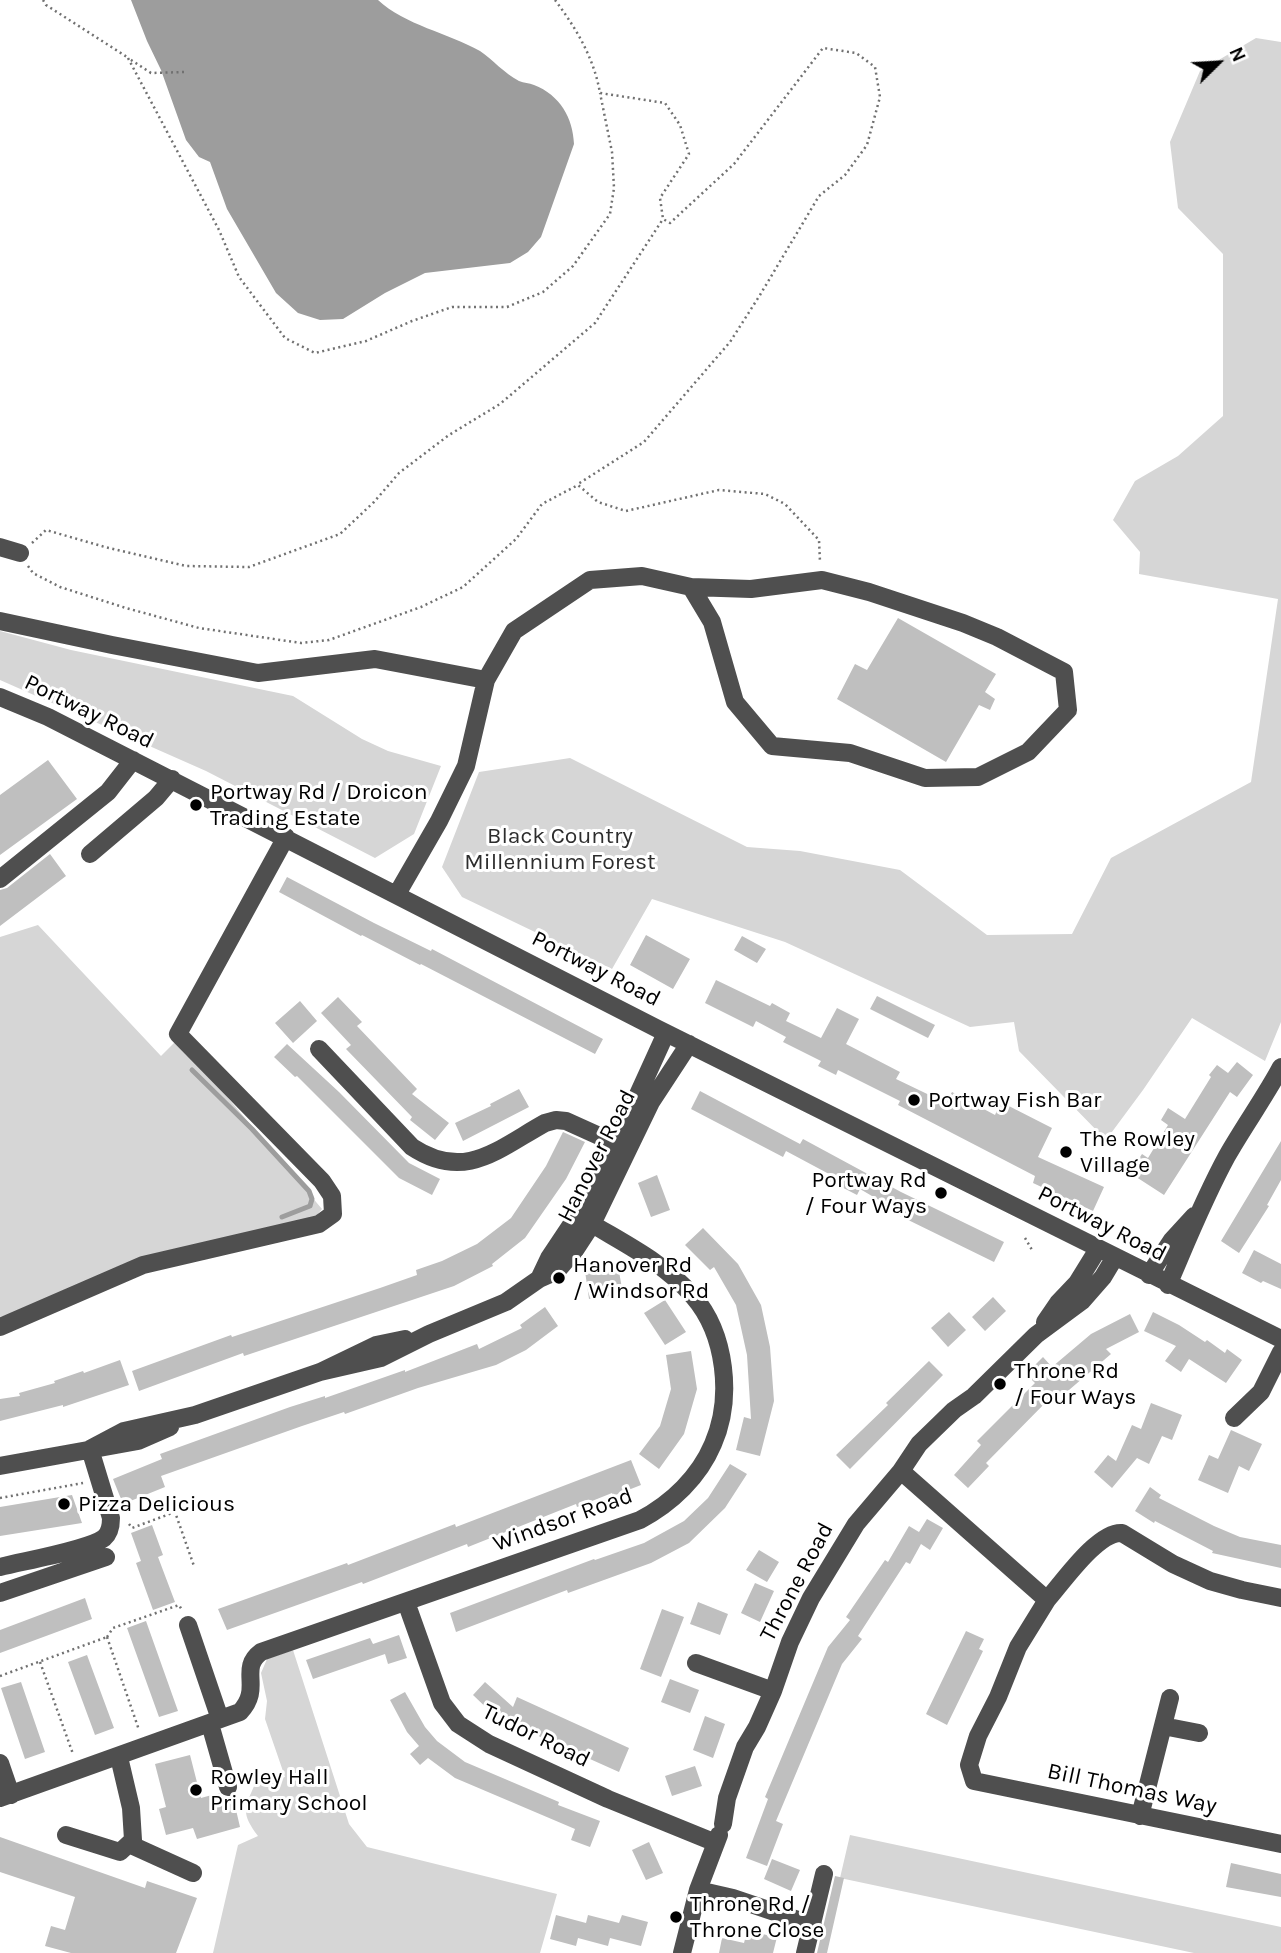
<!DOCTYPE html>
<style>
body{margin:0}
#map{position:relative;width:1281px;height:1953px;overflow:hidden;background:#fff;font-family:Karla,sans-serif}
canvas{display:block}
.north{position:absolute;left:1183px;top:28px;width:70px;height:70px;-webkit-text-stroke:5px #fff;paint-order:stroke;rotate:66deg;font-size:19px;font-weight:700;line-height:28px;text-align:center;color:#000}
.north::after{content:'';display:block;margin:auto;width:24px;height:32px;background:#000;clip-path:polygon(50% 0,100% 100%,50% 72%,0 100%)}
</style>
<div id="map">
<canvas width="1281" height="1953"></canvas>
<div class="north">N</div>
</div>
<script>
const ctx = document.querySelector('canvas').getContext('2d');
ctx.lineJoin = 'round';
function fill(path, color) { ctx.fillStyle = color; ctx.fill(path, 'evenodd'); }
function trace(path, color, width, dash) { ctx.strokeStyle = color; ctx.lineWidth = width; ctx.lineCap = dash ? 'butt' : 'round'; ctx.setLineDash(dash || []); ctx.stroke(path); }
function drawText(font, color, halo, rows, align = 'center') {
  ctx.font = font + ' Karla,sans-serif'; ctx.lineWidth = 6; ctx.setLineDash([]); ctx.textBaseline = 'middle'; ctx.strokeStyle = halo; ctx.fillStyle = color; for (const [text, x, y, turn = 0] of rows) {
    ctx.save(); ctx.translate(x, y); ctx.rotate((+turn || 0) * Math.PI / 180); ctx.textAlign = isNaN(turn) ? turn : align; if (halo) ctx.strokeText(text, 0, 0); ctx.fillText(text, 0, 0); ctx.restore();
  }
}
const green = new Path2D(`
 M 1256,38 L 1281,42 L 1281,1022 L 1265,1061 L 1192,1018 L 1143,1090 L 1106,1140 L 1019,1051 L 1014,1022 L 970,1027 L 785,942 L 652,899 L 612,969 L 462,897 L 442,867 L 479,772 L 570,758 L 747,847 L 800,851 L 900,870 L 987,935 L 1072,934 L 1111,858 L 1251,782 L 1278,599 L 1139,574 L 1140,552 L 1113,520 L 1135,481 L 1178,456 L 1223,416 L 1223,254 L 1178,208 L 1170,142 L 1200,71 Z
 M 0,631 L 71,650 L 293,696 L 362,739 L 388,751 L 441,766 L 414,834 L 375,858 L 206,771 L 0,680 Z
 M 38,925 L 161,1056 L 178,1039 L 322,1209 L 310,1223 L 0,1317 L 0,937 Z
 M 293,1650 L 349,1824 L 367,1847 L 557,1894 L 540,1953 L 213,1953 L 238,1845 L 258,1836 C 241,1813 244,1809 255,1784 L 285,1777 L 265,1719 L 267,1701 L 261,1673 L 267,1659 Z
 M 850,1835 L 1281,1927 L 1281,1953 L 1194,1953 L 840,1878 Z`);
const water = new Path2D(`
 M 131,0 L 378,0 C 405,25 448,33 480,51 C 493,60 504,73 519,81 C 524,83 529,83 534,85 C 560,95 573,118 574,144 L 541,237 L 528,252 L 510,263 L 425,273 L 385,293 L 343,319 L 320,320 L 298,313 L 276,293 L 227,209 L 210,162 L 199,157 L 186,140 L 161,70 L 147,41 Z`);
const stream = new Path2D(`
 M 192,1070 L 252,1129 L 309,1191 L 312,1199 L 310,1206 L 282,1217`);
const building = new Path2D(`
 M 898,618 L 996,674 L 985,692 L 995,699 L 990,710 L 979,705 L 946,762 L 837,699 L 855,664 L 867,670 Z
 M 48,760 L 77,799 L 0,855 L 0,795 Z
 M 50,854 L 66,876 L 0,926 L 0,890 L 7,888 Z
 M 287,877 L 374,923 L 431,951 L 432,949 L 603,1039 L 595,1054 L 421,964 L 420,965 L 362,935 L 361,936 L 279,892 Z
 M 646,935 L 690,959 L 673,989 L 630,965 Z
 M 742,936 L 766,949 L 757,963 L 734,950 Z
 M 716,980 L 770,1006 L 772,1003 L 790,1013 L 786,1021 L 821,1038 L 837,1008 L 859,1019 L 846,1044 L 900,1072 L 896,1079 L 946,1103 L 952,1092 L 995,1115 L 1001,1102 L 1052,1128 L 1038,1157 L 1104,1187 L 1093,1211 L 1033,1183 L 1035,1176 L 898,1105 L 900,1101 L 838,1070 L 836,1075 L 818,1066 L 821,1061 L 783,1042 L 786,1037 L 756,1021 L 753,1027 L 705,1003 Z
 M 877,996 L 935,1025 L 928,1038 L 870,1009 Z
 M 338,997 L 362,1022 L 357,1026 L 417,1089 L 412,1094 L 449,1123 L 435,1140 L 410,1120 L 412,1117 L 346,1049 L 351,1045 L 321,1013 Z
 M 300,1001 L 317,1021 L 293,1043 L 275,1023 Z
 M 287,1044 L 339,1092 L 409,1163 L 440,1179 L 432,1195 L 399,1178 L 297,1076 L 295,1077 L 274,1057 Z
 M 1237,1062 L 1253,1075 L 1237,1097 L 1230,1092 L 1164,1195 L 1130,1173 L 1142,1154 L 1148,1158 L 1168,1125 L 1161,1120 L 1168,1108 L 1185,1119 L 1211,1077 L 1209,1075 L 1217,1065 L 1228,1073 Z
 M 519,1089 L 529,1107 L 463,1141 L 455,1123 L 491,1106 L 490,1104 Z
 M 700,1091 L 800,1144 L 803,1139 L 901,1192 L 1004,1242 L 994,1262 L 900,1216 L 901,1213 L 860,1189 L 857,1195 L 826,1179 L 829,1174 L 786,1151 L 783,1157 L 691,1109 Z
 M 563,1132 L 585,1142 L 566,1179 L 525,1238 L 492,1264 L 493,1266 L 454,1286 L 244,1356 L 243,1353 L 139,1391 L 132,1371 L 231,1335 L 232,1337 L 380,1288 L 417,1275 L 416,1270 L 442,1261 L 477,1244 L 511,1218 L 546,1166 Z
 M 1281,1141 L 1281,1180 L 1267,1205 L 1269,1206 L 1239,1253 L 1221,1241 Z
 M 657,1175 L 670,1210 L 651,1217 L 638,1183 Z
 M 703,1228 L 738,1264 L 761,1305 L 770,1347 L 774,1401 L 760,1456 L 736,1450 L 744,1417 L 751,1419 L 747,1355 L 736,1305 L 714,1267 L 710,1270 L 685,1245 Z
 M 1254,1250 L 1281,1264 L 1281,1289 L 1263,1281 L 1261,1283 L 1242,1273 Z
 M 618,1266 L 623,1294 L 589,1299 L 585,1271 Z
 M 993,1297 L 1006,1311 L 985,1331 L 972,1317 Z
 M 665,1300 L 686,1332 L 665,1345 L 644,1313 Z
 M 545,1307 L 558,1326 L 526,1350 L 496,1365 L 418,1388 L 345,1414 L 344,1412 L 302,1426 L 161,1476 L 165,1487 L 123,1504 L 113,1479 L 162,1459 L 160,1454 L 290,1407 L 325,1396 L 325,1398 L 405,1370 L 405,1372 L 477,1344 L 479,1349 L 522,1328 L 520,1325 Z
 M 949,1312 L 966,1330 L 948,1347 L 931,1328 Z
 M 1153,1312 L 1179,1325 L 1205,1342 L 1207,1340 L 1225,1353 L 1227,1349 L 1242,1360 L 1226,1383 L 1189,1359 L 1181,1372 L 1165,1361 L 1176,1346 L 1144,1331 Z
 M 1130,1314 L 1139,1332 L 1106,1349 L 1111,1354 L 1069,1390 L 1072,1393 L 1061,1403 L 1053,1395 L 986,1463 L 989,1466 L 968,1488 L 954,1475 L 981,1445 L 977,1441 L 1035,1383 L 1026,1374 L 1043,1357 L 1052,1367 L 1091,1334 Z
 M 691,1351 L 697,1389 L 684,1434 L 659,1469 L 639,1454 L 660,1426 L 671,1389 L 666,1355 Z
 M 120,1360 L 129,1385 L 63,1407 L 63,1405 L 0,1421 L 0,1399 L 20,1396 L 19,1393 L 55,1383 L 54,1381 L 83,1371 L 84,1373 Z
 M 929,1361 L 943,1375 L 850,1469 L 836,1455 L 888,1405 L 886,1403 Z
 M 1151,1403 L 1182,1415 L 1172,1440 L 1162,1436 L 1149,1464 L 1137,1458 L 1112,1488 L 1094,1472 L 1108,1455 L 1116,1461 L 1132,1425 L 1141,1429 Z
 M 1231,1430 L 1262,1444 L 1249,1471 L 1239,1466 L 1228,1493 L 1198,1480 L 1209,1455 L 1218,1459 Z
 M 631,1460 L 641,1485 L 613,1496 L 612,1493 L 577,1507 L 576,1504 L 468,1547 L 467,1544 L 363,1584 L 362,1582 L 227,1630 L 218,1609 L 347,1563 L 348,1565 L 455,1524 L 456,1527 Z
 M 730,1464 L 747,1474 L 725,1508 L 689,1543 L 651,1563 L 568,1593 L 567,1590 L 456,1632 L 450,1613 L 594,1559 L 595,1560 L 644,1543 L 684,1521 L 708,1498 Z
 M 1150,1487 L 1161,1495 L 1159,1498 L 1214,1526 L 1240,1537 L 1281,1545 L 1281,1568 L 1212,1553 L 1213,1551 L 1155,1521 L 1154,1523 L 1135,1511 Z
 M 72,1495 L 82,1523 L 0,1536 L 0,1507 Z
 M 927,1519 L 943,1528 L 930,1550 L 921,1544 L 910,1564 L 906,1562 L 858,1636 L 862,1639 L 842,1664 L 776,1821 L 783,1824 L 767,1866 L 746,1858 L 768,1799 L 765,1797 L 828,1647 L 850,1620 L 846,1617 L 885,1560 L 888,1562 L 909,1526 L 919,1532 Z
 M 152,1525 L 163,1555 L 158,1557 L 175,1602 L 153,1610 L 136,1563 L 141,1561 L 131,1533 Z
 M 759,1550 L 779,1562 L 767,1582 L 746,1570 Z
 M 755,1583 L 774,1591 L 760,1622 L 741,1613 Z
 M 85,1598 L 92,1619 L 0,1653 L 0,1630 Z
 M 698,1602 L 728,1614 L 720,1635 L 690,1624 Z
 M 662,1609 L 684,1617 L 661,1677 L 640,1669 Z
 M 146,1621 L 178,1711 L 159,1717 L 127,1628 Z
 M 966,1631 L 984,1639 L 979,1649 L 983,1651 L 947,1725 L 926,1714 Z
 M 399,1635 L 407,1658 L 388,1664 L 385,1654 L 313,1679 L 306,1660 L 370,1638 L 373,1644 Z
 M 87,1655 L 114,1728 L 95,1735 L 68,1662 Z
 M 670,1679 L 699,1690 L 690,1713 L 661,1702 Z
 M 21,1682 L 45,1752 L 25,1759 L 1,1688 Z
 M 485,1682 L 513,1707 L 517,1697 L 629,1748 L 619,1772 L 496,1717 L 473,1695 Z
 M 405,1692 L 425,1727 L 437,1741 L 465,1762 L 559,1802 L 558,1805 L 600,1821 L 590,1847 L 571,1840 L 575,1829 L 455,1778 L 428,1758 L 420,1765 L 410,1754 L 419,1746 L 407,1732 L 390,1700 Z
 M 705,1716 L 725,1724 L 713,1758 L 693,1750 Z
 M 190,1755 L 201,1798 L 219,1793 L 225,1798 L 233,1797 L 240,1827 L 197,1839 L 193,1828 L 166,1835 L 159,1809 L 166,1807 L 155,1764 Z
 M 695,1766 L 702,1786 L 672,1796 L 665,1776 Z
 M 0,1837 L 145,1888 L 147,1881 L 197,1898 L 176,1953 L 71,1953 L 45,1946 L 51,1926 L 65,1930 L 75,1897 L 0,1872 Z
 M 649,1842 L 663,1873 L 646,1880 L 632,1850 Z
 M 772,1859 L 800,1870 L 791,1891 L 764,1879 Z
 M 1231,1863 L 1281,1874 L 1281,1897 L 1226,1887 Z
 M 835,1876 L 844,1878 L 827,1953 L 817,1953 Z
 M 556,1915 L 586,1923 L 588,1915 L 619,1923 L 622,1915 L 648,1922 L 641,1946 L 610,1938 L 608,1946 L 578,1938 L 576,1946 L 550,1939 Z
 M 747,1931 L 777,1937 L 773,1953 L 719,1953 L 722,1938 L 744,1943 Z`);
const path = new Path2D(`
 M 43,0 L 46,5 L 127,57
 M 555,0 C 576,28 594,58 600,93 L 665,103 L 680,125 L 689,154 L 660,198 L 663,219 L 670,223 L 734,164 L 823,48 L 856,53 L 875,67 L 880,97 L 867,145 L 845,175 L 819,196 L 760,295 L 730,342 L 644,442 L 578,484
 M 184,72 L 151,73 L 128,58 L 219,230 L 239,277 L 285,338 L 315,353 L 366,341 L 412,321 L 452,307 L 507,307 L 543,292 L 573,266 L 610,214 L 614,188 L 612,152 L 600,93
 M 32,543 L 46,530 L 105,547 L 186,566 L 249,567 L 340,534 L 374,502 L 399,473 L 449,435 L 500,404 L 595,323 L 663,219
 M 28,566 L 33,573 L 60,587 L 126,608 L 199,628 L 301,643 L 329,640 L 421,607 L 463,587 L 516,539 L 542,504 L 578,485 L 598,502 L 626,511 L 719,490 L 765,494 L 785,504 L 819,540 L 820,562
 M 1025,1238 L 1032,1250
 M 0,1498 L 83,1483
 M 129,1524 L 132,1528 L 175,1512 L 194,1566
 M 107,1637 L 139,1730
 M 107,1637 L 113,1628 L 179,1605 L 182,1610
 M 40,1662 L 73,1754
 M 0,1676 L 107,1637`);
const minor = new Path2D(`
 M 0,547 L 20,553
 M 0,621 L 112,645 L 258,673 L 375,659 L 486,680
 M 0,697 L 48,717 L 658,1029 L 1281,1339
 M 90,854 L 156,798 L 172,779
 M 0,879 L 108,792 L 133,760
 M 397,894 L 439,821 L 466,766 L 486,680 L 514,631 L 590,580 L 642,576 L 691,587 L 751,589 L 822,580 L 869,592 L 963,623 L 997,637 L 1064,672 L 1068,710 L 1028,752 L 978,777 L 925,778 L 850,753 L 772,746 L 735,702 L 712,622 L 691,587
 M 319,1049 L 412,1147 C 465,1182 498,1149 545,1123 L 556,1120 L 566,1121 L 628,1149
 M 1149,1275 L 1172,1240 L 1194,1216
 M 539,1279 L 549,1258 L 595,1189 L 666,1033
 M 1168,1285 C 1187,1241 1204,1198 1227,1156 C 1244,1126 1265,1097 1281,1067
 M 1045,1322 L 1058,1303 L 1077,1283 L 1098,1249
 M 0,1327 L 143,1265 L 319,1224 L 333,1214 L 332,1196 L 322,1181 L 178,1034 L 286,837
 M 320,1372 L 381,1358 L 429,1334 L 506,1302 L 539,1279 L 557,1271 L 575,1250 L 592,1224 L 651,1102 L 689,1044
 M 1234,1418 L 1261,1392 L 1281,1352
 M 90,1449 L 124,1431 L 195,1415 L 320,1372 L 376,1345 L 405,1339
 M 0,1466 L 138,1441 L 170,1427
 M 901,1471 L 1047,1600 C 1063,1582 1098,1531 1122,1533 L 1173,1564 L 1210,1581 L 1242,1590 L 1281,1598
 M 0,1567 C 23,1561 88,1550 104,1538 C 110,1533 111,1525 111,1518 L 90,1449
 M 0,1593 L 106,1557
 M 1047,1600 L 1018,1647 L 998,1697 L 978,1736 L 969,1765 L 974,1781 L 1281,1844
 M 406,1602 L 442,1703 L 458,1724 L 489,1744 L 608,1799 L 716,1843
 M 188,1625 L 220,1719
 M 696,1663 L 773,1691
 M 210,1724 L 228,1787
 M 1163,1726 L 1199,1733
 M 0,1763 L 11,1795
 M 0,1798 L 240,1712 C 263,1688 238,1669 261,1652 L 640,1520 C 672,1503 699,1477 713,1444 C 733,1398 726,1334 693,1296 C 660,1259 620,1242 579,1216
 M 1140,1816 L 1170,1698
 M 723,1824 L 727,1798 L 745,1747 L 757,1727 L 773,1691 L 790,1642 L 811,1598 L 856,1524 L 901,1471 L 919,1444 L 954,1410 L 974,1396 L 1036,1335 L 1082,1301 L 1103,1277 L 1115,1257
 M 66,1835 L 120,1852 L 133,1840 L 131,1808 L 119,1757
 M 129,1844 L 193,1873
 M 698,1890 L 733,1898 L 813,1925
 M 682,1953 L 698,1890 L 719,1835
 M 805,1953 L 824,1874`);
const markers = [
 [196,805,7,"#000"],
 [914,1100,7,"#000"],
 [1066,1152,7,"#000"],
 [941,1193,7,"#000"],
 [559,1278,7,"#000"],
 [1000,1384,7,"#000"],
 [64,1504,7,"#000"],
 [196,1790,7,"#000"],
 [676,1917,7,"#000"]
];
const streetNames = [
 ["Portway Road",89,712,26],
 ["Portway Road",596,969,27],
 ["Hanover Road",597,1156,-63],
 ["Portway Road",1102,1224,27],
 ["Windsor Road",563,1520,-20],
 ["Throne Road",797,1582,-62],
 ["Tudor Road",536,1736,26],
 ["Bill Thomas Way",1132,1789,12]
];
const poiNames = [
 ["Portway Rd / Droicon",210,792],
 ["Trading Estate",210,818],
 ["Portway Fish Bar",928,1100],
 ["The Rowley",1080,1139],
 ["Village",1080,1165],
 ["Portway Rd",927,1180,"right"],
 ["/ Four Ways",927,1206,"right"],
 ["Hanover Rd",573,1265],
 ["/ Windsor Rd",573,1291],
 ["Throne Rd",1014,1371],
 ["/ Four Ways",1014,1397],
 ["Pizza Delicious",78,1504],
 ["Rowley Hall",210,1777],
 ["Primary School",210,1803],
 ["Throne Rd /",690,1904],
 ["Throne Close",690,1930]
];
const parkNames = [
 ["Black Country",560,836],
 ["Millennium Forest",560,862]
];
fill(green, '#d6d6d6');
fill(water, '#9d9d9d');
trace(stream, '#9d9d9d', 5);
fill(building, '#bfbfbf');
trace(path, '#717171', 2.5, [2, 3.5]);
trace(minor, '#4f4f4f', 18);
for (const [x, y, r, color] of markers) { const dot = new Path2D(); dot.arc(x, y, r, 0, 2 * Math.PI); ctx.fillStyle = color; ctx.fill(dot); trace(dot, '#fff', 2.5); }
drawText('23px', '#000', '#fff', streetNames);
drawText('23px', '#000', '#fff', poiNames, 'left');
drawText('23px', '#2d2d2d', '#fff', parkNames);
</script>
